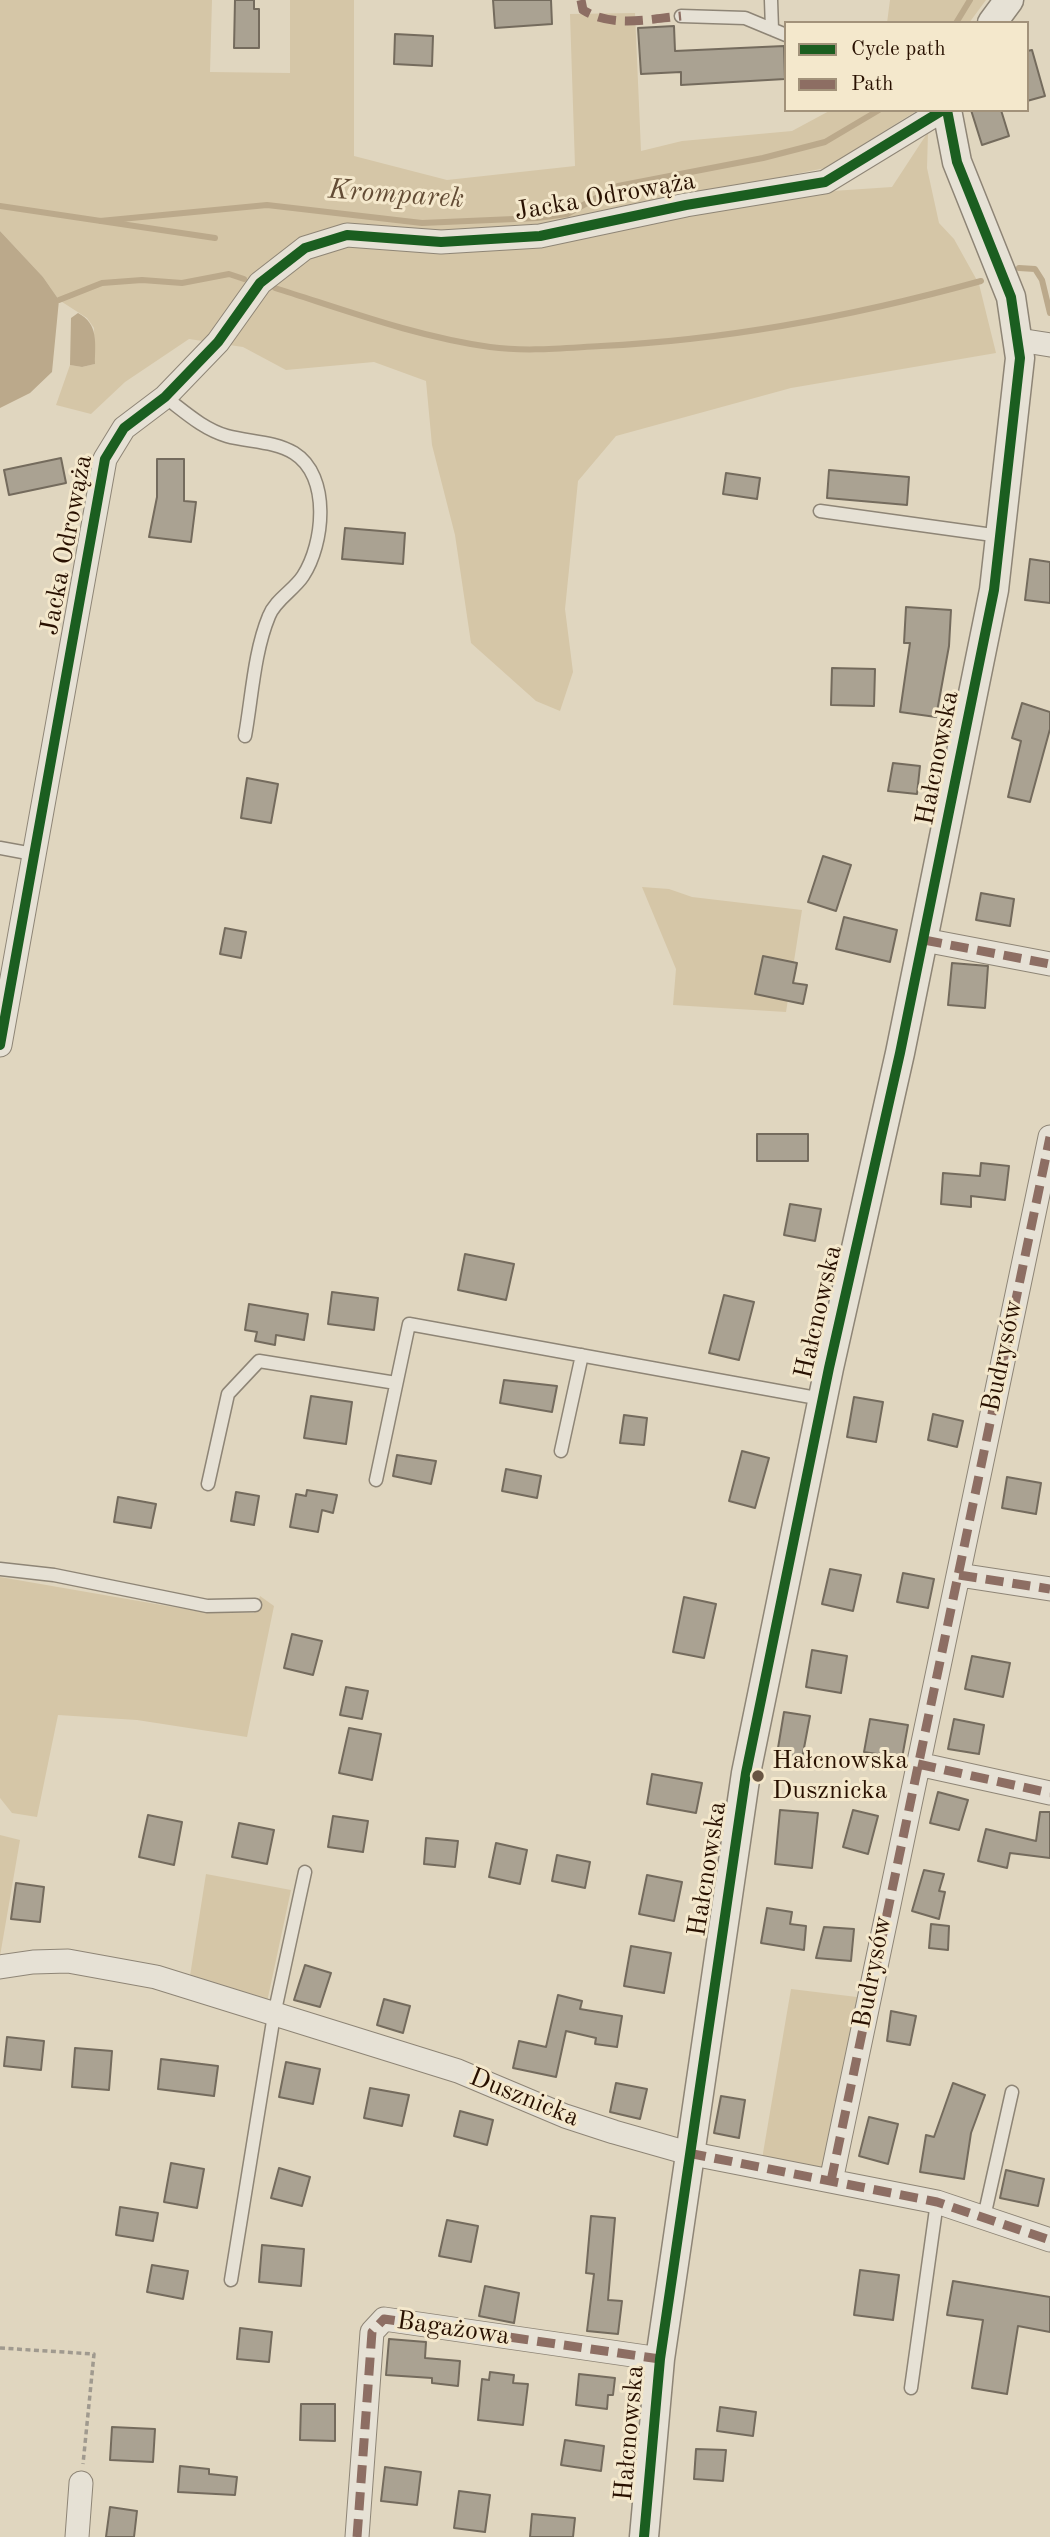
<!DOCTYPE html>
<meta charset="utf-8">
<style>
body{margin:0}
#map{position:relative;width:1050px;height:2537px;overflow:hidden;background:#e0d6bf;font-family:"Old Standard TT",serif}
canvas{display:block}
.legend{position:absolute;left:784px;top:21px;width:245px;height:91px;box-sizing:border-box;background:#f4e8cc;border:2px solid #a2927a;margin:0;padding:9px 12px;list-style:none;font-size:21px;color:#281000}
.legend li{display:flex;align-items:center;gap:14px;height:35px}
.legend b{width:35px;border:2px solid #a2927a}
</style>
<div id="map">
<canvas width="1050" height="2537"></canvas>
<ul class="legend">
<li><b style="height:9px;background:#1b5e20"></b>Cycle path</li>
<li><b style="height:9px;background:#8d6e63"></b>Path</li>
</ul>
</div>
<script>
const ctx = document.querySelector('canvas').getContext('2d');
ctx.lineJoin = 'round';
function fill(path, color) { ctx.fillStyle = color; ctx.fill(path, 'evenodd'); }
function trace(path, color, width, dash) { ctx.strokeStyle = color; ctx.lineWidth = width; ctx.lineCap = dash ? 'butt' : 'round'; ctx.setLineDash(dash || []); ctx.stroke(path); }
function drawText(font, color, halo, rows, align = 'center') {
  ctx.font = font + ' "Old Standard TT",serif'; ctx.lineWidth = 6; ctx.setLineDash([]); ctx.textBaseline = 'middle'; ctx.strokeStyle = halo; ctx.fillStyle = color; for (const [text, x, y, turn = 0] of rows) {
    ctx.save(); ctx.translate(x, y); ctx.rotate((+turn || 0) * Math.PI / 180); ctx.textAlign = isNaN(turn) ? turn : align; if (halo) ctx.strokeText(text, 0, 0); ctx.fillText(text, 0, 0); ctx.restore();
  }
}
const green = new Path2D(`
 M 0,0 L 212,0 L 210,72 L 290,73 L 290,0 L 354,0 L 354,156 L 447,180 L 575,166 L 570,14 L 635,13 L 641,151 L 682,141 L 792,131 L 831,110 L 918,110 L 825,168 L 654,203 L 892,187 L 928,132 L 927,168 L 939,223 L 954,239 L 979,284 L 996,353 L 791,388 L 616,436 L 578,481 L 565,609 L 573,672 L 560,711 L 536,701 L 471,643 L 455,535 L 432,445 L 426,381 L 374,362 L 286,370 L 243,347 L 189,339 L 125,382 L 91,414 L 56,405 L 70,365 L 82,367 L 95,364 L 94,328 L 87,318 L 59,300 L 43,277 L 0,231 Z
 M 890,0 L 986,0 L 969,23 L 887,23 Z
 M 642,887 L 669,889 L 692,897 L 802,910 L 786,1012 L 673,1005 L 676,969 Z
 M 0,1577 L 208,1613 L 254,1613 L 260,1596 L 274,1606 L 247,1737 L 137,1720 L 58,1715 L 37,1817 L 12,1813 L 0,1798 Z
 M 0,1835 L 20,1840 L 0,1956 Z
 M 206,1874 L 291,1890 L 267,2002 L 190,1976 Z
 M 791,1989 L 857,1997 L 826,2169 L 762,2159 Z`);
const water = new Path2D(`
 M 0,231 L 43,277 L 59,300 L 52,372 L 30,393 L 0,408 Z
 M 78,313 C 99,324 95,343 95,364 L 82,367 L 70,365 L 71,318 Z`);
const stream = new Path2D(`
 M 956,23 L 970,0
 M 0,206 L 215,238
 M 100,221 L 267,205 L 422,223 L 537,218 L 567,214 L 618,186 L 763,158 L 825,142 L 879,110
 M 1019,268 L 1035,269 L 1042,280 L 1050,313
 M 275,288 C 345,310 417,337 490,347 C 527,352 564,348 601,346 C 729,340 858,315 981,281
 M 59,300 L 102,283 L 142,280 L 182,283 L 229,274 L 244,279`);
const building = new Path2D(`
 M 235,0 L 254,0 L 254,9 L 259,9 L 259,48 L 234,48 Z
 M 493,0 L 551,0 L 552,24 L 495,28 Z
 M 674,26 L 675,51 L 784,46 L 785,79 L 681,85 L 681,72 L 641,74 L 638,28 Z
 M 395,34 L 433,36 L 432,66 L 394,64 Z
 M 1032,50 L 1045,96 L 1027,101 L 1027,51 Z
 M 971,110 L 1001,110 L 1009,136 L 982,145 Z
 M 61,458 L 66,483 L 9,495 L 4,470 Z
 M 157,459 L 184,459 L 184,501 L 196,502 L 191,542 L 149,537 L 157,497 Z
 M 829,470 L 909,477 L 907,505 L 827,498 Z
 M 726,473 L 760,478 L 757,499 L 723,494 Z
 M 345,528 L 405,533 L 403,564 L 342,559 Z
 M 1030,559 L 1050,562 L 1050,603 L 1025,600 Z
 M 906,607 L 951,610 L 949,646 L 936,717 L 900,712 L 910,643 L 904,643 Z
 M 832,668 L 875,669 L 874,706 L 831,705 Z
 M 1022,703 L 1050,712 L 1050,729 L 1030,802 L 1008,797 L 1021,741 L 1012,738 Z
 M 893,763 L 920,766 L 917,794 L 888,791 Z
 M 247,778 L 278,784 L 271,823 L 241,818 Z
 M 823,856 L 851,865 L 836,911 L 808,902 Z
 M 981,893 L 1014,899 L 1010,926 L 976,920 Z
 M 844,917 L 897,930 L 890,962 L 836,949 Z
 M 225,928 L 246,932 L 241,958 L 220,954 Z
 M 763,956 L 797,963 L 793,983 L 807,985 L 803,1004 L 755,994 Z
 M 952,963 L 988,966 L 985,1008 L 948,1005 Z
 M 757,1134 L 808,1134 L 808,1161 L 757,1161 Z
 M 981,1163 L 1009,1166 L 1005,1200 L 971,1196 L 971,1207 L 941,1204 L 943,1173 L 980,1176 Z
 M 790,1204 L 821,1209 L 815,1241 L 784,1235 Z
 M 465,1254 L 514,1264 L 506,1300 L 458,1290 Z
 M 332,1292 L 378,1298 L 374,1330 L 328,1324 Z
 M 724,1295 L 754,1302 L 739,1360 L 709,1353 Z
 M 249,1304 L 308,1314 L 304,1340 L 276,1335 L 275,1345 L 255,1341 L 257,1332 L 245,1330 Z
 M 504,1380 L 557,1386 L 552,1412 L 500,1403 Z
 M 311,1396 L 352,1402 L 346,1444 L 304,1438 Z
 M 854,1397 L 883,1402 L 876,1442 L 847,1437 Z
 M 933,1414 L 963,1421 L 957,1447 L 928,1440 Z
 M 624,1415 L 647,1418 L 644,1445 L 620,1443 Z
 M 742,1451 L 769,1458 L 755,1508 L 729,1501 Z
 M 397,1455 L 436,1461 L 431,1484 L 393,1476 Z
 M 506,1469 L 541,1476 L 537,1498 L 502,1491 Z
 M 1007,1477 L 1041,1483 L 1036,1514 L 1002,1508 Z
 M 307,1490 L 337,1495 L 333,1513 L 322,1510 L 318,1532 L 290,1527 L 296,1494 L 306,1496 Z
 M 236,1492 L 259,1496 L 254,1525 L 231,1521 Z
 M 118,1497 L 156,1504 L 151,1528 L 114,1522 Z
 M 830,1569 L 861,1575 L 853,1611 L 822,1604 Z
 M 903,1573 L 934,1579 L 928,1608 L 897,1602 Z
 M 684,1597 L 716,1604 L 704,1658 L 673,1652 Z
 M 292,1634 L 322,1641 L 313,1675 L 284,1668 Z
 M 812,1650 L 847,1656 L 841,1693 L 806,1687 Z
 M 972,1656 L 1010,1663 L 1003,1697 L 965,1689 Z
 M 346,1687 L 368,1691 L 362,1719 L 340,1715 Z
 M 784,1712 L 810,1716 L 801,1764 L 776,1760 Z
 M 870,1719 L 908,1725 L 902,1758 L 864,1752 Z
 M 954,1719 L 984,1725 L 979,1754 L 948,1749 Z
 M 349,1728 L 381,1734 L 372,1780 L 339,1773 Z
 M 652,1774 L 702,1783 L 696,1813 L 647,1804 Z
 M 938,1792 L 968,1800 L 959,1830 L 930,1823 Z
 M 780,1810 L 818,1813 L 812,1868 L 775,1864 Z
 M 853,1810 L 878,1816 L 868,1854 L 843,1847 Z
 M 1040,1812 L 1050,1812 L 1050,1858 L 1010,1853 L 1007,1868 L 978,1861 L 986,1829 L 1036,1841 Z
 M 148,1815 L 182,1822 L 174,1865 L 139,1857 Z
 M 333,1816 L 368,1821 L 363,1852 L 328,1847 Z
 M 239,1823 L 274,1830 L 267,1864 L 232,1857 Z
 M 426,1838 L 458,1841 L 455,1867 L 424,1864 Z
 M 496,1843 L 527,1850 L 520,1884 L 489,1877 Z
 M 557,1855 L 590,1862 L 585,1888 L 552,1881 Z
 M 924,1870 L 944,1874 L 939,1891 L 945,1892 L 939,1919 L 912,1911 Z
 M 647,1875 L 682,1882 L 674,1921 L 639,1914 Z
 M 16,1883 L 44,1887 L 40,1922 L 11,1919 Z
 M 767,1908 L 792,1912 L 790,1924 L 806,1926 L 804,1950 L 761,1943 Z
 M 931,1924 L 949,1926 L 948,1950 L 929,1948 Z
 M 824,1927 L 854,1929 L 851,1961 L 816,1958 Z
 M 631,1946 L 671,1953 L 664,1993 L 624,1986 Z
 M 305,1965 L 331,1973 L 320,2007 L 294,2000 Z
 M 558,1995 L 582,2001 L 580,2009 L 622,2016 L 617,2047 L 595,2044 L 596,2038 L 566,2031 L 556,2077 L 513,2068 L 519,2041 L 546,2047 Z
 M 384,1999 L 410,2006 L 403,2033 L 377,2025 Z
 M 891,2011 L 916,2016 L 910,2045 L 887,2041 Z
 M 7,2037 L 44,2041 L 41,2070 L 4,2066 Z
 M 75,2048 L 112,2051 L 109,2090 L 72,2087 Z
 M 161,2059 L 218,2066 L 214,2096 L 158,2089 Z
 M 286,2062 L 320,2069 L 313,2104 L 279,2097 Z
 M 616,2083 L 647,2089 L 640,2119 L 610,2112 Z
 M 953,2083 L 985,2095 L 971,2133 L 964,2179 L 920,2172 L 926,2135 L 934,2137 Z
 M 370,2088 L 409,2095 L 402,2126 L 364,2118 Z
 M 721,2096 L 745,2100 L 739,2138 L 714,2133 Z
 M 460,2111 L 493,2120 L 487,2145 L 454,2136 Z
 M 869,2117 L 898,2124 L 888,2164 L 859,2156 Z
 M 171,2163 L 204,2169 L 197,2208 L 164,2202 Z
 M 279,2168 L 310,2177 L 302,2206 L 271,2198 Z
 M 1006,2170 L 1044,2179 L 1038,2206 L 1000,2198 Z
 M 120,2207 L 158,2213 L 153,2241 L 116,2235 Z
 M 591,2216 L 615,2218 L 608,2300 L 622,2301 L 618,2334 L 587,2331 L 594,2274 L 586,2273 Z
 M 447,2220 L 478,2226 L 471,2262 L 439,2256 Z
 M 262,2245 L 304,2249 L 301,2286 L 259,2282 Z
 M 152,2265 L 188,2271 L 183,2299 L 147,2292 Z
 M 860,2270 L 899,2275 L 893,2320 L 854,2315 Z
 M 953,2281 L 1050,2297 L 1050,2332 L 1018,2326 L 1007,2394 L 972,2388 L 983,2320 L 947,2315 Z
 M 485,2286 L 519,2293 L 514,2323 L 479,2316 Z
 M 240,2328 L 272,2332 L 269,2362 L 237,2359 Z
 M 389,2339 L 426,2342 L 425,2358 L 460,2361 L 458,2386 L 432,2383 L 432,2378 L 386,2375 Z
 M 490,2372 L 514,2375 L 513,2383 L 528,2384 L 523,2425 L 478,2420 L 482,2379 L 489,2380 Z
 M 579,2374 L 615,2378 L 613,2395 L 608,2395 L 607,2409 L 576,2405 Z
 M 301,2404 L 335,2404 L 335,2441 L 300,2440 Z
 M 720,2407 L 756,2412 L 753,2436 L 717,2431 Z
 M 112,2427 L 155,2429 L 153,2462 L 110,2460 Z
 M 565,2440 L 604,2446 L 601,2471 L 561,2465 Z
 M 696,2449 L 726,2450 L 723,2481 L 694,2479 Z
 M 180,2466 L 209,2469 L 209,2474 L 237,2477 L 235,2495 L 178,2492 Z
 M 385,2467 L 421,2472 L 417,2505 L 381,2501 Z
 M 459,2491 L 490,2495 L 485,2532 L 454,2528 Z
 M 110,2507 L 137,2511 L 134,2537 L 106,2537 Z
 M 532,2514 L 575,2518 L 573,2537 L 530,2537 Z`);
const path = new Path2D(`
 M 0,2348 L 94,2354 L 83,2464`);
const service = new Path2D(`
 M 771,0 L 772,29
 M 681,16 L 745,18 L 786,35
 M 165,397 C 185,412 203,429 227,436 C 249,442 274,441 294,453 C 331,476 324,544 303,576 C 294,590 275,600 269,616 C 254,652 252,697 245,736
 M 820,511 L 1000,536
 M 0,848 L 33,854
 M 561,1451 L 582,1355
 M 376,1480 L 409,1324 L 822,1399
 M 208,1484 L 228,1394 L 259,1361 L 396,1383
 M 0,1569 L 54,1575 L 207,1606 L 255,1605
 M 984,2217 L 1012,2092
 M 231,2280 L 274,2015 L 305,1872
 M 911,2388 L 937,2202`);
const minor = new Path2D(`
 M 1019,340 L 1050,345
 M 924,940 L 1050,964
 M 0,1045 L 105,459 L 124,428 L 165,397 L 218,342 L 260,283 L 305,248 L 347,235 L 441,242 L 540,236 L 686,205 L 825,182 L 943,110
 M 959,1575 L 1050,1589
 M 918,1764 L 1050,1793
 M 0,1967 L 33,1962 L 68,1961 L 156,1977 L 458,2071 L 565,2116 L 614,2132 L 688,2153 L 937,2202 L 1050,2240
 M 831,2181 L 1050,1137
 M 77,2537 L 81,2483
 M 357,2537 L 372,2332 L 384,2319 L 660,2359`);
const tertiary = new Path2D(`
 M 992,23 L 1009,0
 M 644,2537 L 660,2359 L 746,1773 L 829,1368 L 900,1053 L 994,590 L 1020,358 L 1011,297 L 957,162 L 947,110`);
const quiet = new Path2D(`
 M 581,0 L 583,10 C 612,28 649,19 681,16
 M 924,940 L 1050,964
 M 959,1575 L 1050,1589
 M 918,1764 L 1050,1793
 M 688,2153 L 937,2202 L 1050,2240
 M 831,2181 L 1050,1137
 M 357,2537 L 372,2332 L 384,2319 L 660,2359`);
const cycleway = new Path2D(`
 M 0,1045 L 105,459 L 124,428 L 165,397 L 218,342 L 260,283 L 305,248 L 347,235 L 441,242 L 540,236 L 686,205 L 825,182 L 943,110
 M 644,2537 L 660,2359 L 746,1773 L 829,1368 L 900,1053 L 994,590 L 1020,358 L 1011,297 L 957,162 L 947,110`);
const markers = [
 [758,1776,7,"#685543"]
];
const streetNames = [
 ["Jacka Odrowąża",605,197,-10],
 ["Jacka Odrowąża",67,545,-79],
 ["Hałcnowska",938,758,-79],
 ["Hałcnowska",819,1312,-77],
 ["Budrysów",1003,1356,-78],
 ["Hałcnowska",708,1869,-81],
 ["Budrysów",873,1972,-79],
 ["Dusznicka",524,2098,22],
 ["Bagażowa",453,2329,8],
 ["Hałcnowska",630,2433,-85]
];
const poiNames = [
 ["Hałcnowska",772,1761],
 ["Dusznicka",772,1791]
];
const waterNames = [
 ["Kromparek",396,195,4]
];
fill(green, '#d5c6a7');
fill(water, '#bba98b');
trace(stream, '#bba98b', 6);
fill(building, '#aaa292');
trace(building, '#746b5d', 2);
trace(service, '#8e8576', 15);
trace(minor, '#8e8576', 25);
trace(tertiary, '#8e8576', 31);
trace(path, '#a09a8f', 3.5, [5, 3.5]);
trace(service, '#e6e1d5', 12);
trace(minor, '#e6e1d5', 23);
trace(tertiary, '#e6e1d5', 28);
trace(quiet, '#8d6e63', 9, [18, 9]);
trace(cycleway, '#1b5e20', 10);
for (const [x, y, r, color] of markers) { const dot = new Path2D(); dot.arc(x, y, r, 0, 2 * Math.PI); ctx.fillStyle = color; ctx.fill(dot); trace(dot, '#f4e8cc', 2.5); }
drawText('26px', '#281000', '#f4e8cc', streetNames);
drawText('26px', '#281000', '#f4e8cc', poiNames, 'left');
drawText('italic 28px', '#634c35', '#f4e8cc', waterNames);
</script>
